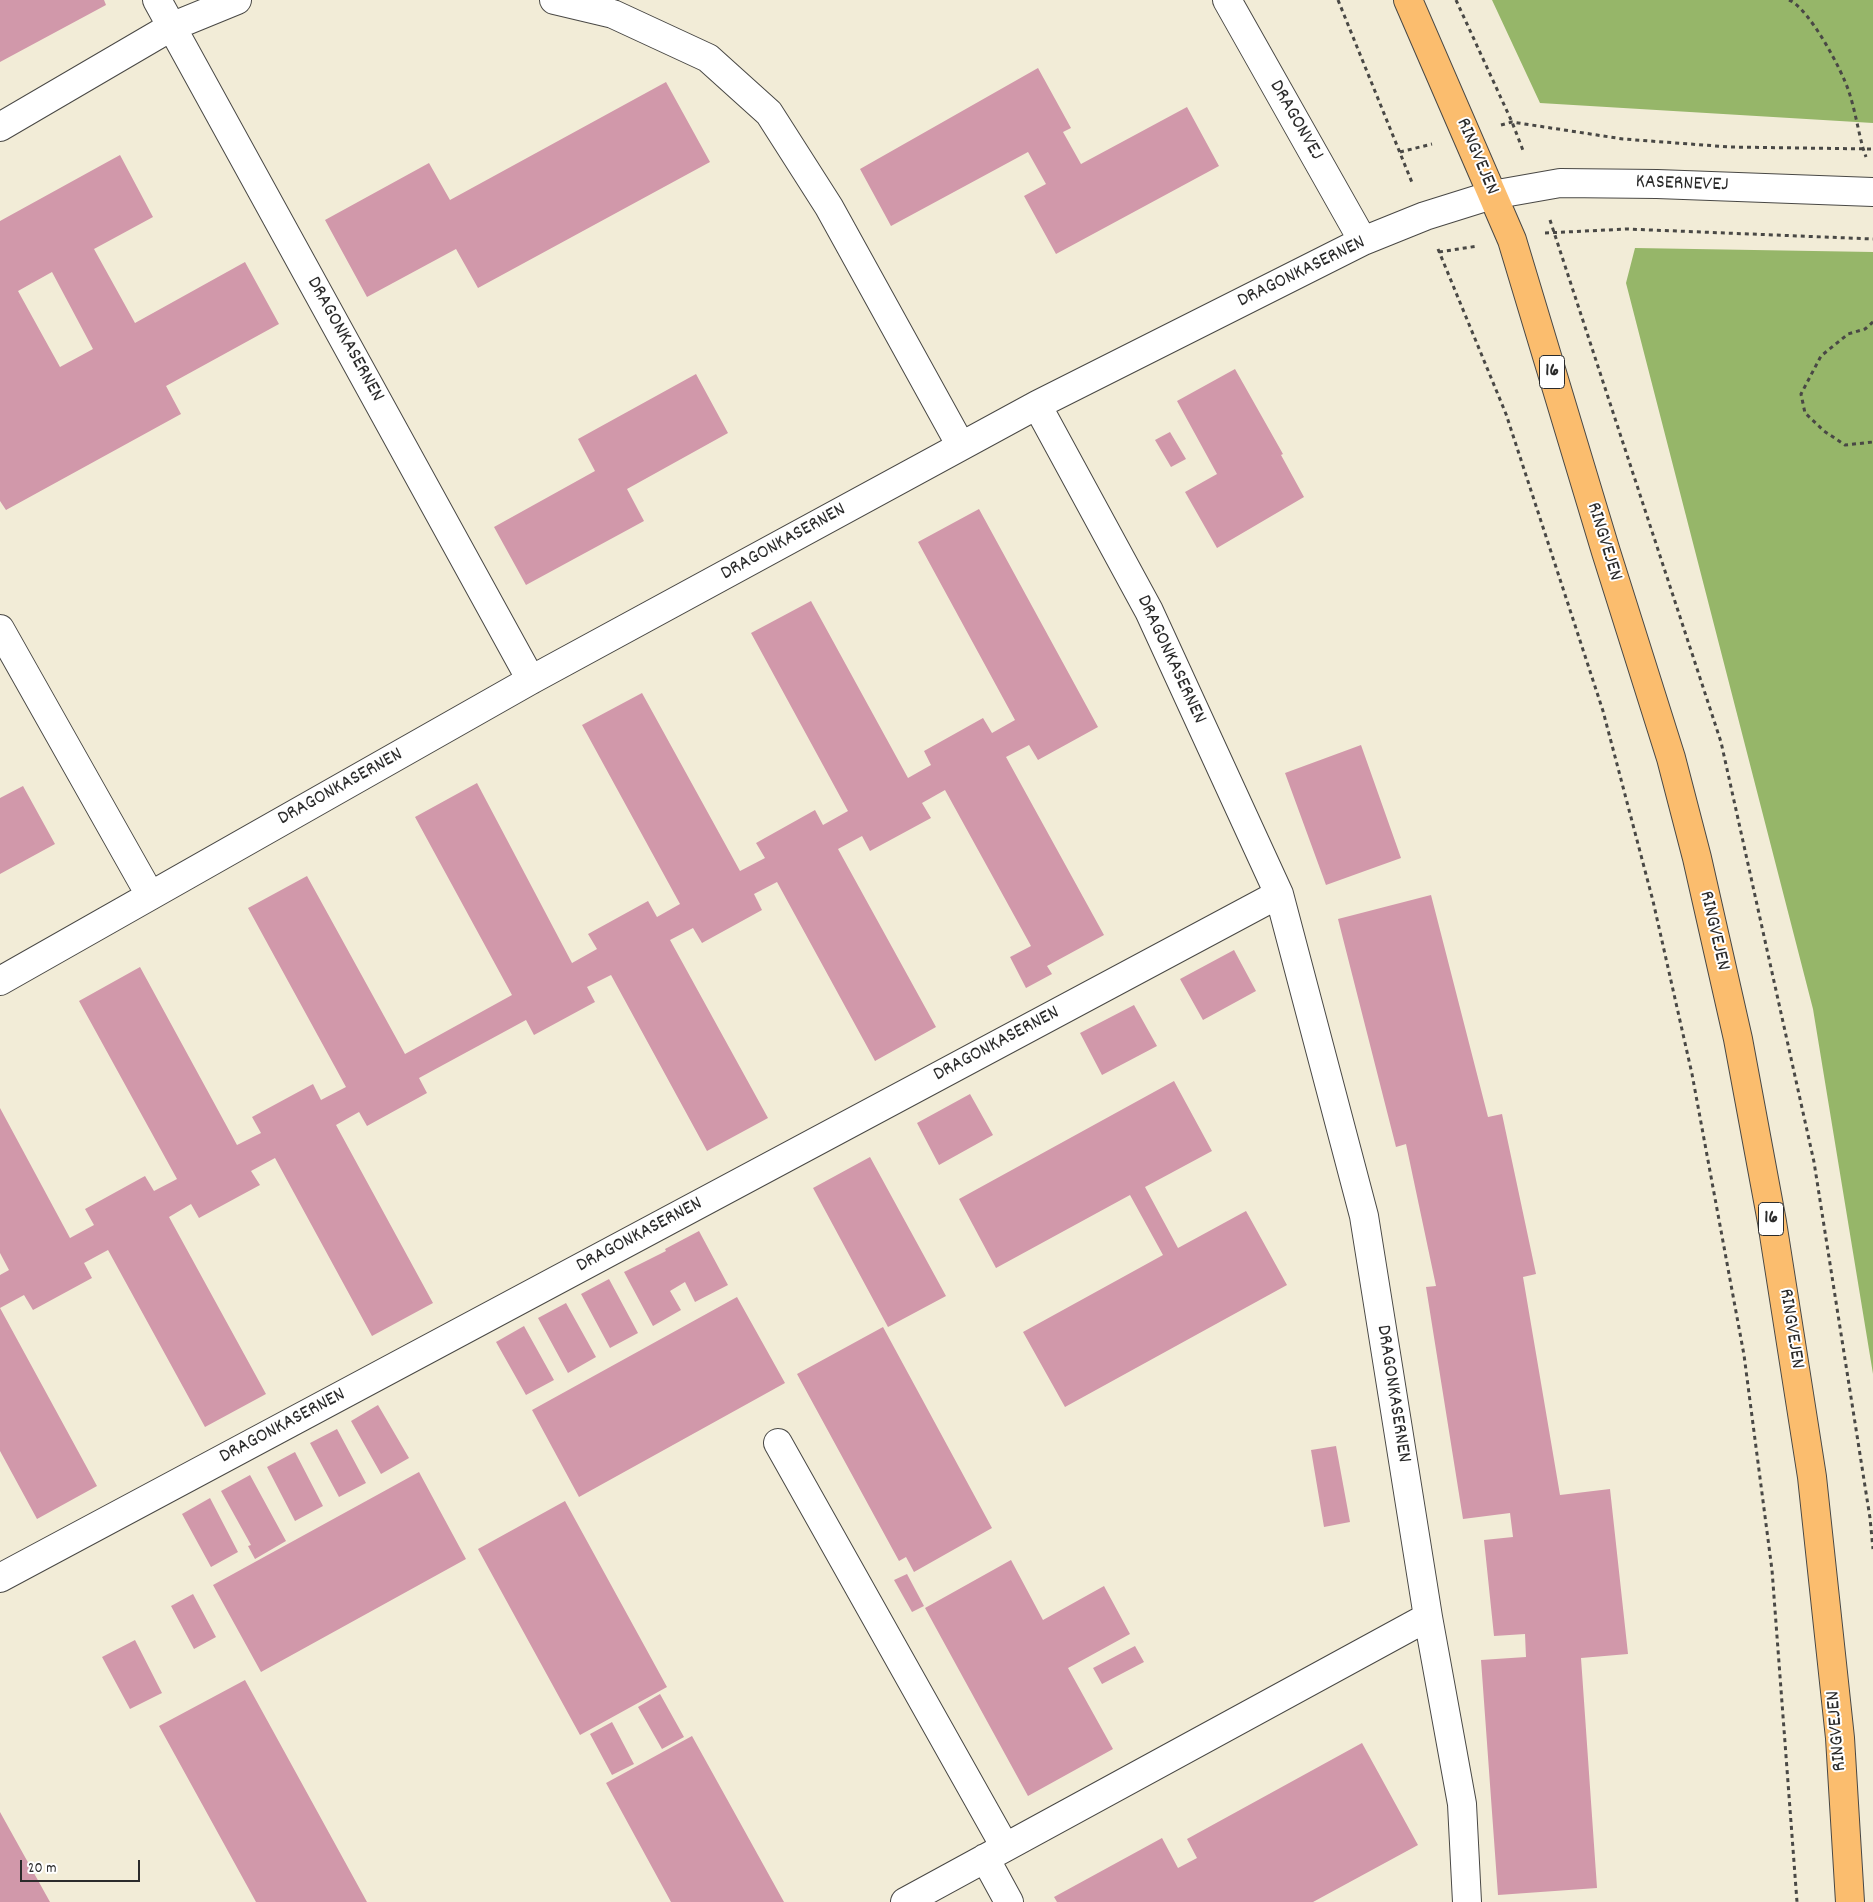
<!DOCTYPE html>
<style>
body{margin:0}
#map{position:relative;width:1873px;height:1902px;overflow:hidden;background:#f2ecd7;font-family:Dekko,sans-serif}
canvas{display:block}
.scale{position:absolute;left:20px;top:1860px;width:120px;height:22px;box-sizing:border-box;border:2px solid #2b2b2b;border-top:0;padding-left:6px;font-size:15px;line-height:18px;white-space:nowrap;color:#2b2b2b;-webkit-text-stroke:4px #fff;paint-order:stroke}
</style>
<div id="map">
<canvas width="1873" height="1902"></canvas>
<div class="scale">20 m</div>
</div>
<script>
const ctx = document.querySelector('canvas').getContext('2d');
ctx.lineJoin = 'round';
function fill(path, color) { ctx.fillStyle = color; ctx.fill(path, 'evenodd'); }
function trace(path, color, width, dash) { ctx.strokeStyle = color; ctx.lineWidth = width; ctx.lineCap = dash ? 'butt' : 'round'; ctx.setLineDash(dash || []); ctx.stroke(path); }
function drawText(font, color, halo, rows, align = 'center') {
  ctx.font = font + ' Dekko,sans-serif'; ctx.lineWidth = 4; ctx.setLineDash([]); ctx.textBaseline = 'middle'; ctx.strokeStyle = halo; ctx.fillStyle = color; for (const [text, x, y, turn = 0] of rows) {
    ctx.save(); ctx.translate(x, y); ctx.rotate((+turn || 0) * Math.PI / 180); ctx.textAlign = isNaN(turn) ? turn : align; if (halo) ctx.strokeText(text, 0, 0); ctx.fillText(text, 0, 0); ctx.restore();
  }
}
const forest = new Path2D(`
 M 1492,0 L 1873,0 L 1873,123 L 1540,103 Z
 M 1635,248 L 1873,252 L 1873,1374 L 1813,1009 L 1626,283 Z`);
const building = new Path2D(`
 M 0,0 L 104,0 L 106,5 L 0,62 Z
 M 1038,68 L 1071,128 L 1063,132 L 1081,164 L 1187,107 L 1219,166 L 1056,254 L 1024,196 L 1046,184 L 1028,152 L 891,226 L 860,169 Z
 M 666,82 L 710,162 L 478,288 L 456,249 L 367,297 L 325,220 L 429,163 L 450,200 Z
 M 120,155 L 153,217 L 94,249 L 135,323 L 245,262 L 279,324 L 166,386 L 181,414 L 6,510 L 0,501 L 0,221 ZM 52,272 L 93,349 L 60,367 L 18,291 Z
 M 1235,369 L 1283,454 L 1281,455 L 1304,497 L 1217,548 L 1185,492 L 1217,474 L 1177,401 Z
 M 696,374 L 728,433 L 627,489 L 644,521 L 526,585 L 494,527 L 595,471 L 578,439 Z
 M 1170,432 L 1186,459 L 1171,467 L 1155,440 Z
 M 979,509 L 1098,727 L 1038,760 L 1029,745 L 1006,757 L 1104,935 L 1047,966 L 1052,974 L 1026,988 L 1010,957 L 1031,946 L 945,790 L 922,803 L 931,818 L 870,851 L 862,836 L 838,849 L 936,1027 L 875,1061 L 777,882 L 754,894 L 762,910 L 702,943 L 693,928 L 670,940 L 768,1118 L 707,1151 L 611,975 L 587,987 L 595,1002 L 534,1035 L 526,1020 L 419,1078 L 427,1093 L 367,1126 L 359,1112 L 336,1125 L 433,1303 L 372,1336 L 275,1158 L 251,1171 L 260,1185 L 199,1218 L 191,1204 L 169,1217 L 266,1394 L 205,1427 L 108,1250 L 84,1263 L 92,1278 L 33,1310 L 24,1295 L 0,1308 L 97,1486 L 37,1519 L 0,1451 L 0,1275 L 9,1270 L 0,1253 L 0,1108 L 70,1238 L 94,1225 L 85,1209 L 145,1176 L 154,1191 L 177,1179 L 79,1001 L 140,967 L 237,1145 L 261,1133 L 252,1117 L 313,1084 L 321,1100 L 346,1087 L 248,908 L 307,876 L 405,1054 L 512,995 L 415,817 L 477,783 L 572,963 L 597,949 L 588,934 L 648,901 L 657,917 L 680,904 L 582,725 L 642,693 L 740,871 L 765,858 L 756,843 L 815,810 L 823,825 L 848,811 L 751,633 L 811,601 L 908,778 L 931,765 L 924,751 L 983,718 L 992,733 L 1015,720 L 918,542 Z
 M 1361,745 L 1401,858 L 1326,885 L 1285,773 Z
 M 23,786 L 55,844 L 0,874 L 0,798 Z
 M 1431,895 L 1488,1117 L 1502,1114 L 1536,1274 L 1523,1277 L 1560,1495 L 1610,1489 L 1628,1654 L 1581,1658 L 1597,1888 L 1498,1895 L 1481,1660 L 1526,1657 L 1525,1634 L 1494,1636 L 1484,1540 L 1513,1537 L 1510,1513 L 1463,1519 L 1426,1287 L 1436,1286 L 1406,1144 L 1396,1147 L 1338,919 Z
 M 1234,950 L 1256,991 L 1203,1020 L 1180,979 Z
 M 1134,1005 L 1157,1046 L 1102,1075 L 1080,1033 Z
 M 1174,1081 L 1212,1151 L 1145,1187 L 1178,1248 L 1246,1211 L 1287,1285 L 1065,1407 L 1023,1332 L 1163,1255 L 1130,1195 L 996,1268 L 959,1199 Z
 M 970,1094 L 993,1135 L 939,1165 L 917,1123 Z
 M 870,1157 L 946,1296 L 888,1327 L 813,1188 Z
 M 699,1231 L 728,1285 L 695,1302 L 685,1282 L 670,1291 L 681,1310 L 653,1326 L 624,1272 L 666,1251 L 665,1249 Z
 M 609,1279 L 638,1333 L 610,1348 L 581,1294 Z
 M 737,1297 L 785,1383 L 579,1497 L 532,1410 Z
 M 566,1303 L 596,1357 L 568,1373 L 538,1318 Z
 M 524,1326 L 554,1380 L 526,1395 L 496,1342 Z
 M 883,1327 L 992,1528 L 914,1572 L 906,1557 L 899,1561 L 797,1374 Z
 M 378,1405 L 409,1458 L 381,1474 L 351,1421 Z
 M 337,1429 L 366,1483 L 339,1497 L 310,1443 Z
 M 1336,1446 L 1350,1522 L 1324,1527 L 1311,1450 Z
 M 295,1452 L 323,1506 L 295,1521 L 267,1467 Z
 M 419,1472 L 466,1559 L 261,1672 L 213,1585 Z
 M 250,1475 L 286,1541 L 255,1559 L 248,1546 L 251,1545 L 221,1491 Z
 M 210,1498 L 238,1552 L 211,1567 L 182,1514 Z
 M 565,1501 L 667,1687 L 580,1735 L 478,1549 Z
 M 1011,1560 L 1043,1620 L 1104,1586 L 1130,1634 L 1068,1668 L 1113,1749 L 1028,1796 L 925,1608 Z
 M 907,1574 L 924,1606 L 912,1612 L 894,1580 Z
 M 193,1594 L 216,1637 L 194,1649 L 171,1606 Z
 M 135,1640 L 162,1693 L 130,1709 L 102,1657 Z
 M 1135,1646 L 1144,1662 L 1102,1684 L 1093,1668 Z
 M 245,1680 L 367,1902 L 256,1902 L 159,1726 Z
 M 660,1694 L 684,1737 L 662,1749 L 638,1707 Z
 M 612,1722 L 634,1764 L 612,1775 L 590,1734 Z
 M 692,1736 L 784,1902 L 671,1902 L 606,1783 Z
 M 1362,1743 L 1418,1845 L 1313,1902 L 1057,1902 L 1054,1897 L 1162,1838 L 1178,1868 L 1197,1858 L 1187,1839 Z
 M 0,1812 L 50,1902 L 0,1902 Z`);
const path = new Path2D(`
 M 1338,0 L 1413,185
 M 1456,0 L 1512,122 L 1524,153
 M 1789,0 C 1809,8 1842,70 1849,92 C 1855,110 1858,130 1863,148 L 1866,157
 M 1501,125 L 1512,122 L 1623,139 L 1730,147 L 1873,149
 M 1400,152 L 1432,144
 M 1550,220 L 1721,742 L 1814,1162 L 1870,1518 L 1873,1549
 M 1545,233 L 1627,229 L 1873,239
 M 1438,249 L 1506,414 L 1603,711 L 1653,901 L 1692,1074 L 1744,1355 L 1772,1570 L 1797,1902
 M 1439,252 L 1478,246
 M 1873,322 L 1865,329 L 1848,334 L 1821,356 L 1801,394 L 1805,413 L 1824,431 L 1845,445 L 1873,442`);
const minor = new Path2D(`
 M 157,0 L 531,680
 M 554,0 L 613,14 L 708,58 L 769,113 L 829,207 L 961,446
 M 1227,0 L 1363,241
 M 0,127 L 171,27 L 237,0
 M 1037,405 L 1149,611 L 1279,894 L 1364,1216 L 1428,1617 L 1462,1804 L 1467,1902
 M 0,629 L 150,895
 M 0,981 L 531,680 L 1037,405 L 1363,241 L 1425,216 L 1492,195 L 1560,183 L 1657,184 L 1873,192
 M 778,1443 L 1005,1847
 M 0,1578 L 1279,894
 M 985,1858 L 1009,1902
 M 905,1902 L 1428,1617`);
const major = new Path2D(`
 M 1408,0 L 1512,240 L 1606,552 L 1671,758 L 1697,858 L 1738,1039 L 1772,1222 L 1812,1477 L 1840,1738 L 1850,1902`);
const shields = [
 [1552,372,25],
 [1771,1219,25]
];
const shieldNames = [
 ["16",1552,372],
 ["16",1771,1219]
];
const streetNames = [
 ["DRAGONVEJ",1295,121,60],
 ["RINGVEJEN",1476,157,67],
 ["KASERNEVEJ",1682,185,2],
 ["DRAGONKASERNEN",1302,273,-26],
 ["DRAGONKASERNEN",344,340,61],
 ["RINGVEJEN",1603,542,73],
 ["DRAGONKASERNEN",784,543,-29],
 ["DRAGONKASERNEN",1170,660,65],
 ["DRAGONKASERNEN",341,788,-29],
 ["RINGVEJEN",1713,931,77],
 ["DRAGONKASERNEN",997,1045,-28],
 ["DRAGONKASERNEN",640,1236,-28],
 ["RINGVEJEN",1790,1329,81],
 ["DRAGONKASERNEN",1392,1394,81],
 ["DRAGONKASERNEN",283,1427,-28],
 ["RINGVEJEN",1838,1731,-95]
];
fill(forest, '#96b669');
fill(building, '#d198aa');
trace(minor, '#494845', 30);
trace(major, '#494845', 30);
trace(path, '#494845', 3, [4, 4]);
trace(minor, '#fff', 28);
trace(major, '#fbbd6e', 28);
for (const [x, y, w] of shields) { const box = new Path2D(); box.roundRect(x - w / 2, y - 16.5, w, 33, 4); ctx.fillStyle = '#fff'; ctx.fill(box); trace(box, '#2b2b2b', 1); }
drawText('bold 19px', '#2b2b2b', null, shieldNames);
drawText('20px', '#2b2b2b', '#fff', streetNames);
</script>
